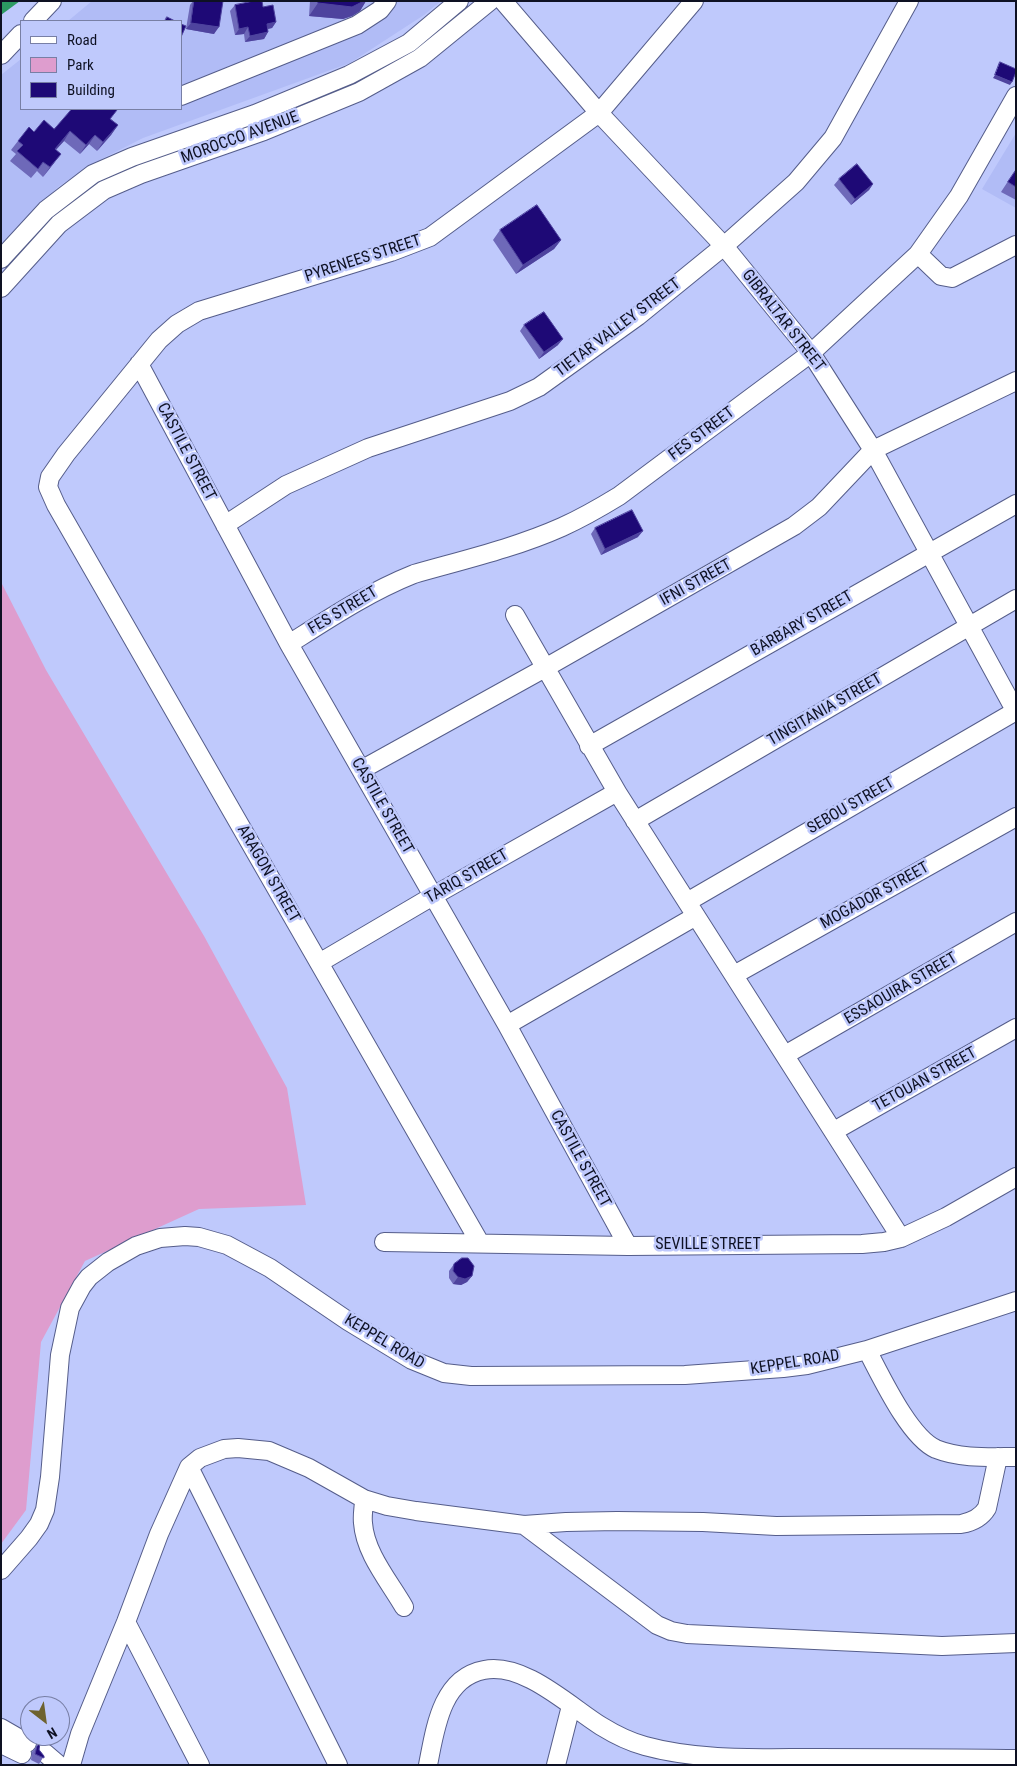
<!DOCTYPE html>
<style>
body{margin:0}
#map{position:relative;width:1017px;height:1766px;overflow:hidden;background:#bfc9fc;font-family:"Roboto Condensed",sans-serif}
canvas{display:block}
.frame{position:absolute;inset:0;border:2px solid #0e1123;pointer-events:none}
.legend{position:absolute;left:20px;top:20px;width:162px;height:90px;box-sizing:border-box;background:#bfc9fc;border:1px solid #787fa5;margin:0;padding:6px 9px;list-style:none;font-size:15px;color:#0e1123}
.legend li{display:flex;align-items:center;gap:10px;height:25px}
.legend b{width:25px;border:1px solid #787fa5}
.north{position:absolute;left:20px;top:1696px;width:50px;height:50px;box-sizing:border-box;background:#bfc9fc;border:1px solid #787fa5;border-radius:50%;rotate:150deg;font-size:14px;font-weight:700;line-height:20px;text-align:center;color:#0e1123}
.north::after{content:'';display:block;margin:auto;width:18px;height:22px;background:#6e622f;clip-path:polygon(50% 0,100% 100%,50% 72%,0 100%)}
</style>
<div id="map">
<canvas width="1017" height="1766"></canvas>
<div class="frame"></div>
<ul class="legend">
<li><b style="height:6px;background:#fff"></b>Road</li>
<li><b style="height:14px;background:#de9dce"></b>Park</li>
<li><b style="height:14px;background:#1e0976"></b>Building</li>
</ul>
<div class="north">N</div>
</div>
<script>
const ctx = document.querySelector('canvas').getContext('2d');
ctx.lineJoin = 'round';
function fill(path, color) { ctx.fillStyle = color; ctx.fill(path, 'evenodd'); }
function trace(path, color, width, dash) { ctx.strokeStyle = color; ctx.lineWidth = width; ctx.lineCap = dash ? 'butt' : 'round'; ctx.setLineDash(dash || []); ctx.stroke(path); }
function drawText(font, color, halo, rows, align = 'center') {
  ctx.font = font + ' "Roboto Condensed",sans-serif'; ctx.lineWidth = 5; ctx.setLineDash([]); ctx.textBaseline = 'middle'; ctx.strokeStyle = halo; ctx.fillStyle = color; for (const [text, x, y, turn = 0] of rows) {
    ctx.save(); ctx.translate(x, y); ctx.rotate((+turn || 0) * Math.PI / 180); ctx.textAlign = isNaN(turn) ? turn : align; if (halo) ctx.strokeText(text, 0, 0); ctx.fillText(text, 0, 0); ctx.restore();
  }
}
const built = new Path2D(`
 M 92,1 L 441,1 L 424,15 L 350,63 L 143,138 L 94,163 L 58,187 L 1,244 L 1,75 L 21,59 L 21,109 L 181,109 L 181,21 L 68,21 Z
 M 1016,133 L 1016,208 L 982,189 Z`);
const green = new Path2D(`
 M 1,582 L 46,670 L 204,936 L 287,1088 L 306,1205 L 199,1209 L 85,1261 L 41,1342 L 26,1510 L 1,1544 Z`);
const water = new Path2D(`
 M 1,1 L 20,1 L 1,15 Z`);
const minor = new Path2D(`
 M 503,1 L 599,113 L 724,246 L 811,353 L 873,450 L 1016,712
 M 33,21 L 52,1
 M 1,55 L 21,34
 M 181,96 L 357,25 L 380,10 L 387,1
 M 918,254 L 941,276 L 952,278 L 1016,245
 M 1,259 L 46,210 L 93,174 L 132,157 L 255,114 L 349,75 L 409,43 L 459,1
 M 1,288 L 59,224 L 104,190 L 141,174 L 264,131 L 359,92 L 420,58 L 490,1
 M 139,364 L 289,644 L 507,1025 L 628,1246
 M 225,525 L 286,485 L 368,448 L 510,401 L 539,387 L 638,316 L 724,246 L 796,182 L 833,138 L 909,1
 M 515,615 L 617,792 L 901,1238
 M 289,644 C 330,618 369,592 414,574 C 463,560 515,548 562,527 C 582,518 601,507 619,496 L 811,353 L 918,254 L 959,196 L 1016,96
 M 589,746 L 1016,504
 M 361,770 L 545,668 L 794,526 L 819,507 L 873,450 L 1016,381
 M 635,821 L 1016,599
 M 687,902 L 1016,711
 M 319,963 L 433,896 L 617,792
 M 734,975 L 1016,817
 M 507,1025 L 696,916
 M 785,1055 L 1016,922
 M 834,1131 L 1016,1028
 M 384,1242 L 628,1246 L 862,1244 L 884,1242 L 901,1238 L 946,1217 L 1016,1177
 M 480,1243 L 56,505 L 48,487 L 50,477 L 66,454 L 159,340 L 177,324 L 199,311 L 391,252 L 430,237 L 599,113 L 694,1
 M 867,1350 C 881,1376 909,1437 936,1449 C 961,1459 990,1457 1016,1457
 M 189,1467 L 338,1765
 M 364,1499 C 364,1507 362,1515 363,1523 C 365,1553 389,1581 404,1607
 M 524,1525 L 657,1625 L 671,1631 L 687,1634 L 942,1646 L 1016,1643
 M 1,1570 L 29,1538 L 39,1524 L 45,1510 L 50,1477 L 60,1355 L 70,1308 L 82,1286 L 89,1277 L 108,1262 L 136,1246 L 160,1238 L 185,1236 L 199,1237 L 227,1245 L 270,1268 L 348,1321 L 412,1360 L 444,1373 L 471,1376 L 685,1375 L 783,1368 L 807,1365 L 867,1350 L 1016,1301
 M 126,1622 L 200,1765
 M 1,1728 L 27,1743
 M 1,1744 L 22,1754
 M 45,1753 L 59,1765
 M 71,1765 L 80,1734 L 126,1622 L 159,1534 L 189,1467 L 200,1458 L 224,1449 L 238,1448 L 269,1451 L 309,1468 L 364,1499 L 387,1506 L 416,1511 L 524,1525 L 566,1522 L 617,1521 L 703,1522 L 776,1526 L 961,1524 C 972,1522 981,1518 987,1508 L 998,1457
 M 428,1765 C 435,1730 441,1678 484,1670 C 524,1662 569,1706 601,1726 C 614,1734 630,1742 645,1746 C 700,1761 758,1758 815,1758 C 882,1758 949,1758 1016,1759
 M 556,1765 L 571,1706`);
const wall = new Path2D(`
 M 193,1 L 223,1 L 214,34 L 186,29 L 190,5 Z
 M 310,1 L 366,1 L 360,11 L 352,16 L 343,19 L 309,16 Z
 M 235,5 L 263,7 L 276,22 L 272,28 L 268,29 L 268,32 L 264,39 L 245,42 L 244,34 L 235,35 L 230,11 Z
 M 111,119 L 118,125 L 111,135 L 97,151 L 89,144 L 80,154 L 64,141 L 56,150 L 54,163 L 43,177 L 37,171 L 31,178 L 10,161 L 16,154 L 11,150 L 18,141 L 34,132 L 54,129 Z
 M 1016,169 L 1016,200 L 1001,192 Z
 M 839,179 L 873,184 L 869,190 L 851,205 L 834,185 Z
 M 500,230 L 561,240 L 554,249 L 516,274 L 493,240 Z
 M 524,325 L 558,345 L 539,359 L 520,331 Z
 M 595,528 L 638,537 L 601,555 L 591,534 Z
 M 454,1264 L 472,1276 L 467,1282 L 461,1285 L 453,1284 L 449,1278 L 449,1271 Z
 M 37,1746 L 44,1756 L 39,1764 L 31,1760 L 32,1752 Z`);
const shadedWall = new Path2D(`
 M 366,1 L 360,11 L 352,16 L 343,19 L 309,16 L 318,3 Z
 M 276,22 L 272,28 L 262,30 L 267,24 Z
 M 191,23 L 219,27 L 214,34 L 186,29 Z
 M 248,27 L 244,34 L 235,35 L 239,29 Z
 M 268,32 L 264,39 L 245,42 L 250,36 Z
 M 995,75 L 1012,82 L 1010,85 L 993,78 Z
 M 118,125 L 111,135 L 97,151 L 103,142 Z
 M 70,131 L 64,141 L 48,158 L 55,149 Z
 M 95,135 L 89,144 L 80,154 L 86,145 Z
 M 61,154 L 54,163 L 43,177 L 50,167 Z
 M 873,184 L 869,190 L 851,205 L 855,199 Z
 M 561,240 L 554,249 L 516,274 L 523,265 Z
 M 563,339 L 558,345 L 539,359 L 544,352 Z
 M 643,531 L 638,537 L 601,555 L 605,549 Z
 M 472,1276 L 467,1282 L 461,1285 L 453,1284 L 458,1277 Z`);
const building = new Path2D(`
 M 194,1 L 223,1 L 219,27 L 191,23 Z
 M 254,1 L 262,1 L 263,7 L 273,5 L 276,22 L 267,24 L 268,32 L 250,36 L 248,27 L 239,29 L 235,5 Z
 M 318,1 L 364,1 L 352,7 L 318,3 Z
 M 167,17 L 175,21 L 165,21 Z
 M 181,24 L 186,26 L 181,37 Z
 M 1000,62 L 1016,69 L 1016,72 L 1012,82 L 995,75 Z
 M 72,109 L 116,109 L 117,110 L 110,119 L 118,125 L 103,142 L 95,135 L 86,145 L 70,131 L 55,149 L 61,154 L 50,167 L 43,162 L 38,169 L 17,151 L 23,145 L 18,141 L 29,127 L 34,132 L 44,120 L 54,129 Z
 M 857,164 L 873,184 L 855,199 L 839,179 Z
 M 1016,170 L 1016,187 L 1008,182 Z
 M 537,205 L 561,240 L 523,265 L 500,230 Z
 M 544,312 L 563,339 L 544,352 L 524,325 Z
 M 632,510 L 643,531 L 605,549 L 595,528 Z
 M 462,1258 L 468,1258 L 474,1266 L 472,1276 L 465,1279 L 458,1277 L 453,1271 L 454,1264 Z
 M 40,1743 L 39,1750 L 44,1756 L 44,1758 L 35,1754 L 37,1746 Z`);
const streetNames = [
 ["MOROCCO AVENUE",240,138,-20],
 ["PYRENEES STREET",363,259,-18],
 ["GIBRALTAR STREET",783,321,52],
 ["TIETAR VALLEY STREET",618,328,-37],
 ["FES STREET",702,434,-37],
 ["CASTILE STREET",186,452,62],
 ["IFNI STREET",696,583,-29],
 ["FES STREET",343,611,-31],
 ["BARBARY STREET",802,624,-30],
 ["TINGITANIA STREET",825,710,-30],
 ["CASTILE STREET",382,806,60],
 ["SEBOU STREET",851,806,-30],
 ["ARAGON STREET",268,874,60],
 ["TARIQ STREET",467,877,-30],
 ["MOGADOR STREET",875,896,-29],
 ["ESSAOUIRA STREET",901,989,-30],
 ["TETOUAN STREET",925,1080,-29],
 ["CASTILE STREET",580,1159,61],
 ["SEVILLE STREET",708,1245],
 ["KEPPEL ROAD",384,1342,31],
 ["KEPPEL ROAD",795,1363,-9]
];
fill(built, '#b1bcf6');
fill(green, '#de9dce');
fill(water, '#2c9a62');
trace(minor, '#555d8a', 20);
trace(minor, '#fff', 18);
fill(wall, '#6e69b9');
fill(shadedWall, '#4e439e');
fill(building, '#1e0976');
trace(building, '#4e439e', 1);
drawText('16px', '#0e1123', '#bfc9fc', streetNames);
</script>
